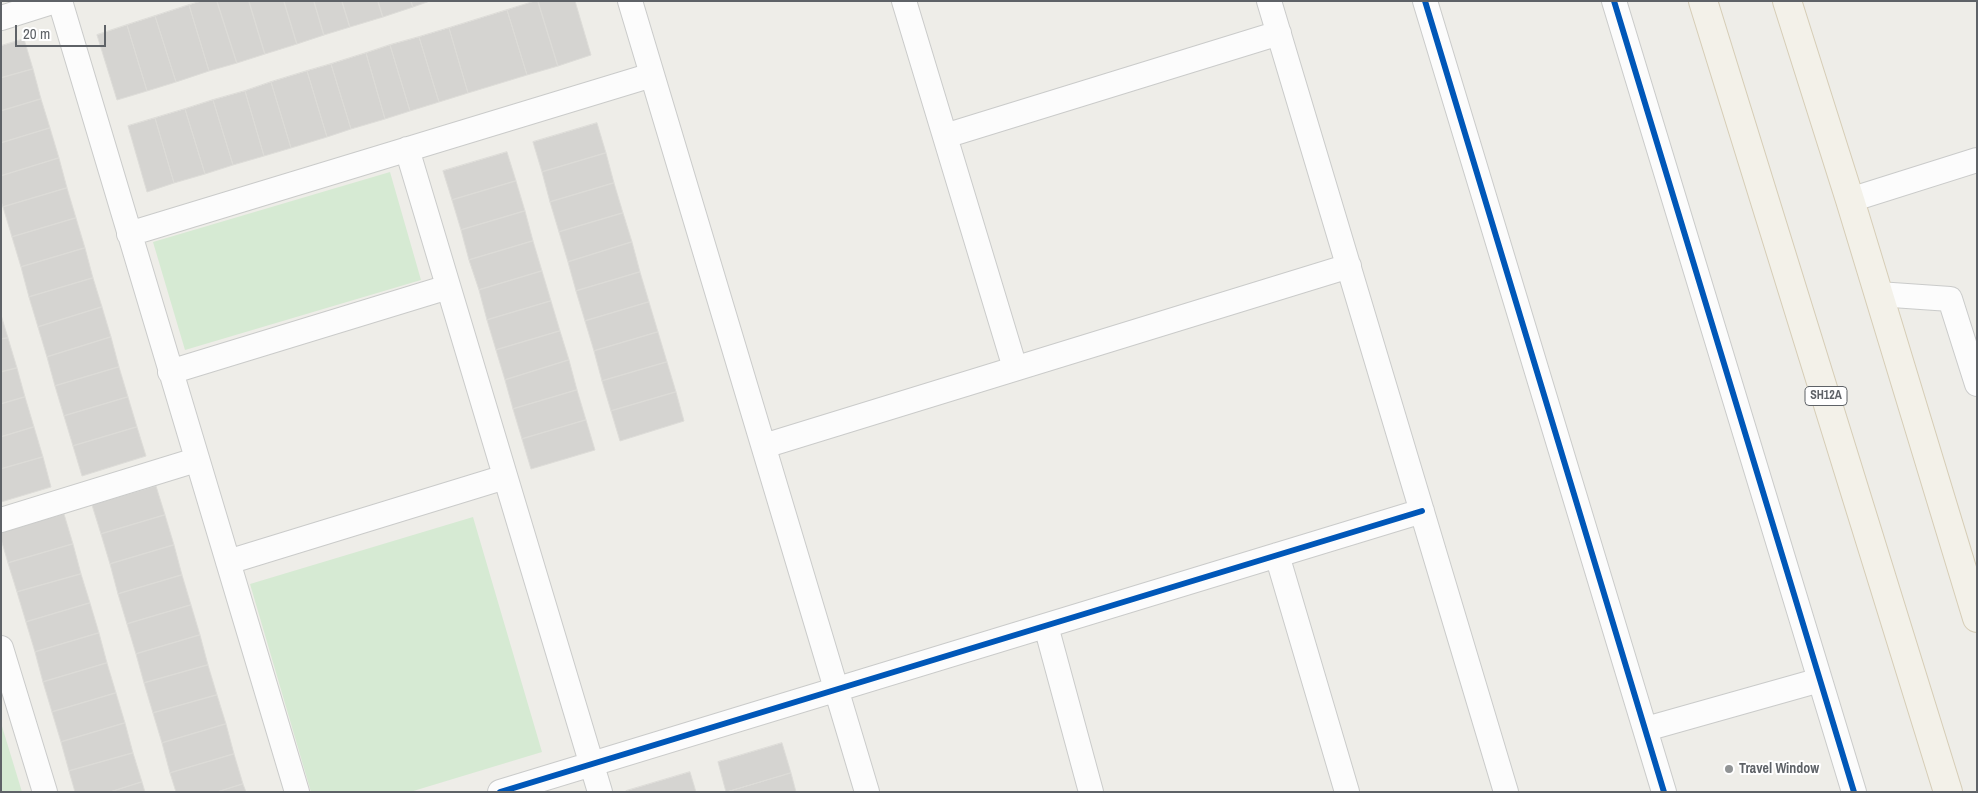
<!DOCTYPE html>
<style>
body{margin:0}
#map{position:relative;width:1978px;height:793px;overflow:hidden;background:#eeede8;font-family:"Archivo Narrow",sans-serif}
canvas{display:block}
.frame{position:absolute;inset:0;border:2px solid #5e6267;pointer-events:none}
.scale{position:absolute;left:15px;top:25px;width:91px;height:22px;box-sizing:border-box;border:2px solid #5e6267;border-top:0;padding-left:6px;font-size:15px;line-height:18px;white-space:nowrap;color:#5e6267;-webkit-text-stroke:4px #fff;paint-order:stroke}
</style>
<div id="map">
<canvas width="1978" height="793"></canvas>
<div class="frame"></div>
<div class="scale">20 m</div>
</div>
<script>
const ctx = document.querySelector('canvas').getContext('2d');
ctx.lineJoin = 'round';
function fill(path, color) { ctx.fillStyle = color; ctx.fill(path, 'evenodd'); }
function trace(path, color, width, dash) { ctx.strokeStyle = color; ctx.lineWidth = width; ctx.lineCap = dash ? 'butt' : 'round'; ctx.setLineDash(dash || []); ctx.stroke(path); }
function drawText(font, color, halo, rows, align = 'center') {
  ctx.font = font + ' "Archivo Narrow",sans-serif'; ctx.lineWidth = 4; ctx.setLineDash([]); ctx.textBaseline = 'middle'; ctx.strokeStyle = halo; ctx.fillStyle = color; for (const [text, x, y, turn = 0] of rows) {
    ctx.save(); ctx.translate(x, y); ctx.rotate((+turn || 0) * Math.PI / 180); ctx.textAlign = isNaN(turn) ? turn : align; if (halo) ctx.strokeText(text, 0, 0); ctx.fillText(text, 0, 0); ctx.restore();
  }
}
const green = new Path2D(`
 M 390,172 L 421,280 L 185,350 L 153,242 Z
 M 473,517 L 542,752 L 410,792 L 311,792 L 250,584 Z
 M 1,723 L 22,792 L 1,792 Z`);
const building = new Path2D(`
 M 202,1 L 217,1 L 237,63 L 209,71 L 189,5 Z
 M 217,1 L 249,1 L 265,54 L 237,63 Z
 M 249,1 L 284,1 L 297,44 L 265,54 Z
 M 284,1 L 314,1 L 324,35 L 297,44 Z
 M 314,1 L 342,1 L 350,27 L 324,35 Z
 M 342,1 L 378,1 L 383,17 L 350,27 Z
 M 378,1 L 411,1 L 413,7 L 383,17 Z
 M 411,1 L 430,1 L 413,7 Z
 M 535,1 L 538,1 L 558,66 L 527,75 L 507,10 Z
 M 538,1 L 575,1 L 591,55 L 558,66 Z
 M 189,5 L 209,71 L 176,82 L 155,16 Z
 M 507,10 L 527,75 L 468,93 L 449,28 Z
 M 155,16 L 176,82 L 147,91 L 127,25 Z
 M 127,25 L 147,91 L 117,100 L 97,35 Z
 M 449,28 L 468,93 L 439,102 L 419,37 Z
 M 419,37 L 439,102 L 410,111 L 390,45 Z
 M 24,39 L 33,69 L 1,78 L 1,46 Z
 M 390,45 L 410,111 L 385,119 L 366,53 Z
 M 366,53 L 385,119 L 351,129 L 331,64 Z
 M 331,64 L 351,129 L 327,137 L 307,71 Z
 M 33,69 L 41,99 L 1,111 L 1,78 Z
 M 307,71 L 327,137 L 291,148 L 271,82 Z
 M 271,82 L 291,148 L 264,156 L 245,91 Z
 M 245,91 L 264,156 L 233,165 L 213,100 Z
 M 41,99 L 50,128 L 1,143 L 1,111 Z
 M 213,100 L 233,165 L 205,174 L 185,109 Z
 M 185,109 L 205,174 L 174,183 L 155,118 Z
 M 155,118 L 174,183 L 147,192 L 128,126 Z
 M 597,123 L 606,153 L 542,172 L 533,142 Z
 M 50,128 L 59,158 L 1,176 L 1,143 Z
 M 507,152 L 516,181 L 452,200 L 443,171 Z
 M 606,153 L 614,183 L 550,202 L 542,172 Z
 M 59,158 L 67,188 L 3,207 L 1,201 L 1,176 Z
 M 516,181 L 525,211 L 461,230 L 452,200 Z
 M 614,183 L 623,213 L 559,232 L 550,202 Z
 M 67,188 L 76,218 L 12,237 L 3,207 Z
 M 525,211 L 533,241 L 469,260 L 461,230 Z
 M 623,213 L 632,242 L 568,262 L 559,232 Z
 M 76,218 L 85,248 L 21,267 L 12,237 Z
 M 533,241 L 542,271 L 479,290 L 469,260 Z
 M 632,242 L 640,272 L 576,291 L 568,262 Z
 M 85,248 L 93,278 L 29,297 L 21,267 Z
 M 542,271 L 551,301 L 487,320 L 479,290 Z
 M 640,272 L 649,302 L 585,321 L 576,291 Z
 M 93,278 L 102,307 L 38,327 L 29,297 Z
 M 551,301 L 560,331 L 496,350 L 487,320 Z
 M 649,302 L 658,332 L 594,351 L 585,321 Z
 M 102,307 L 111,337 L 47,357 L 38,327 Z
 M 1,315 L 8,338 L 1,339 Z
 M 560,331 L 569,360 L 505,380 L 496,350 Z
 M 658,332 L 667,362 L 602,381 L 594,351 Z
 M 111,337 L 119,367 L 55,386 L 47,357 Z
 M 8,338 L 17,368 L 1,372 L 1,339 Z
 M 569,360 L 577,390 L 513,409 L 505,380 Z
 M 667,362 L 676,392 L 611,411 L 602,381 Z
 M 119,367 L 128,397 L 64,416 L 55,386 Z
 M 17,368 L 25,397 L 1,404 L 1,372 Z
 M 577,390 L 586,420 L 522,439 L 513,409 Z
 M 676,392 L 684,421 L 620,441 L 611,411 Z
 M 25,397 L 34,427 L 1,437 L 1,404 Z
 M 128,397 L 137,427 L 73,446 L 64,416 Z
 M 586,420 L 595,450 L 531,469 L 522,439 Z
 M 34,427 L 43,457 L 1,469 L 1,437 Z
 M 137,427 L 146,456 L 82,476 L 73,446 Z
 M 43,457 L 51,487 L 1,502 L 1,469 Z
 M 156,486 L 165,515 L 101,534 L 92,505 Z
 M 64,514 L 73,544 L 8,563 L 1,539 L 1,532 Z
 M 165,515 L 174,545 L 110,564 L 101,534 Z
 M 73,544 L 81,574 L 17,592 L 8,563 Z
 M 174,545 L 182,575 L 118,594 L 110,564 Z
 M 81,574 L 90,603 L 26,622 L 17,592 Z
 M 182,575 L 191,605 L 127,624 L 118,594 Z
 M 90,603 L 99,633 L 35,652 L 26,622 Z
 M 191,605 L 200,635 L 136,654 L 127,624 Z
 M 99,633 L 107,663 L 43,682 L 35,652 Z
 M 200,635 L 208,665 L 144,683 L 136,654 Z
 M 107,663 L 116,693 L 52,712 L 43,682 Z
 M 208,665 L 217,695 L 153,713 L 144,683 Z
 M 116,693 L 125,723 L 61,742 L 52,712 Z
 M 217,695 L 226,724 L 162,743 L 153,713 Z
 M 125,723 L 133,753 L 69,771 L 61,742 Z
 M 226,724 L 234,754 L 170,773 L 162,743 Z
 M 782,743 L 791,773 L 726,792 L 718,762 Z
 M 133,753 L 142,782 L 110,792 L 75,792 L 69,771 Z
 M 234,754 L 243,784 L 217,792 L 176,792 L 170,773 Z
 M 690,772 L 696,792 L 626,792 L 626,791 Z
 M 791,773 L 796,792 L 727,792 Z
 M 142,782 L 145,792 L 110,792 Z
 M 243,784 L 246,792 L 217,792 Z`);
const street = new Path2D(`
 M 60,1 L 297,792
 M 630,1 L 867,792
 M 904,1 L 1015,368
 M 1269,1 L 1506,792
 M 1425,1 L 1664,792
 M 1614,1 L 1854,792
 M 1,18 L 55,1
 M 945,136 L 1279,33
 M 407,149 L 600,792
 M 1850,200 L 1977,160
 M 129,234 L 652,75
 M 1878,294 L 1950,299 L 1977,384
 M 170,372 L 448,287
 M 764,446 L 1349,266
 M 1,520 L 196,460
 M 1277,555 L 1347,792
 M 228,562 L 505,477
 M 1046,626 L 1091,792
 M 1,648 L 45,792
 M 1646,729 L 1820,680
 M 500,792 L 1422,511`);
const primary = new Path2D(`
 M 1703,1 L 1948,792
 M 1787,1 L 1850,200 L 1977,618`);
const cycleway = new Path2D(`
 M 1425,1 L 1664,792
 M 1614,1 L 1854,792
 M 500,792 L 1422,511`);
const markers = [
 [1729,769,5,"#909394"]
];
const shields = [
 [1826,396,42]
];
const shieldNames = [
 ["SH12A",1826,396]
];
const poiNames = [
 ["Travel Window",1739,769]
];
fill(green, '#d6ead3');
fill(building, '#d5d4d1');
trace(building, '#dddcd8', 1);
trace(street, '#cacbca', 26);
trace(primary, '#d6cdb6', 30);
trace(street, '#fcfcfc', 24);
trace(primary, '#f3f1e9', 28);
trace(cycleway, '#0057b8', 6);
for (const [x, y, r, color] of markers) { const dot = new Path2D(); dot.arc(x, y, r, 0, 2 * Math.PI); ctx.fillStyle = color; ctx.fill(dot); trace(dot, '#fff', 2); }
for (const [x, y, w] of shields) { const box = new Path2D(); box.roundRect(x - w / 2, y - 9.5, w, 19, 4); ctx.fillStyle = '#fff'; ctx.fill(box); trace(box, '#5e6267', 1); }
drawText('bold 12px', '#5e6267', null, shieldNames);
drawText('bold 14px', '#5e6267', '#fff', poiNames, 'left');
</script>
